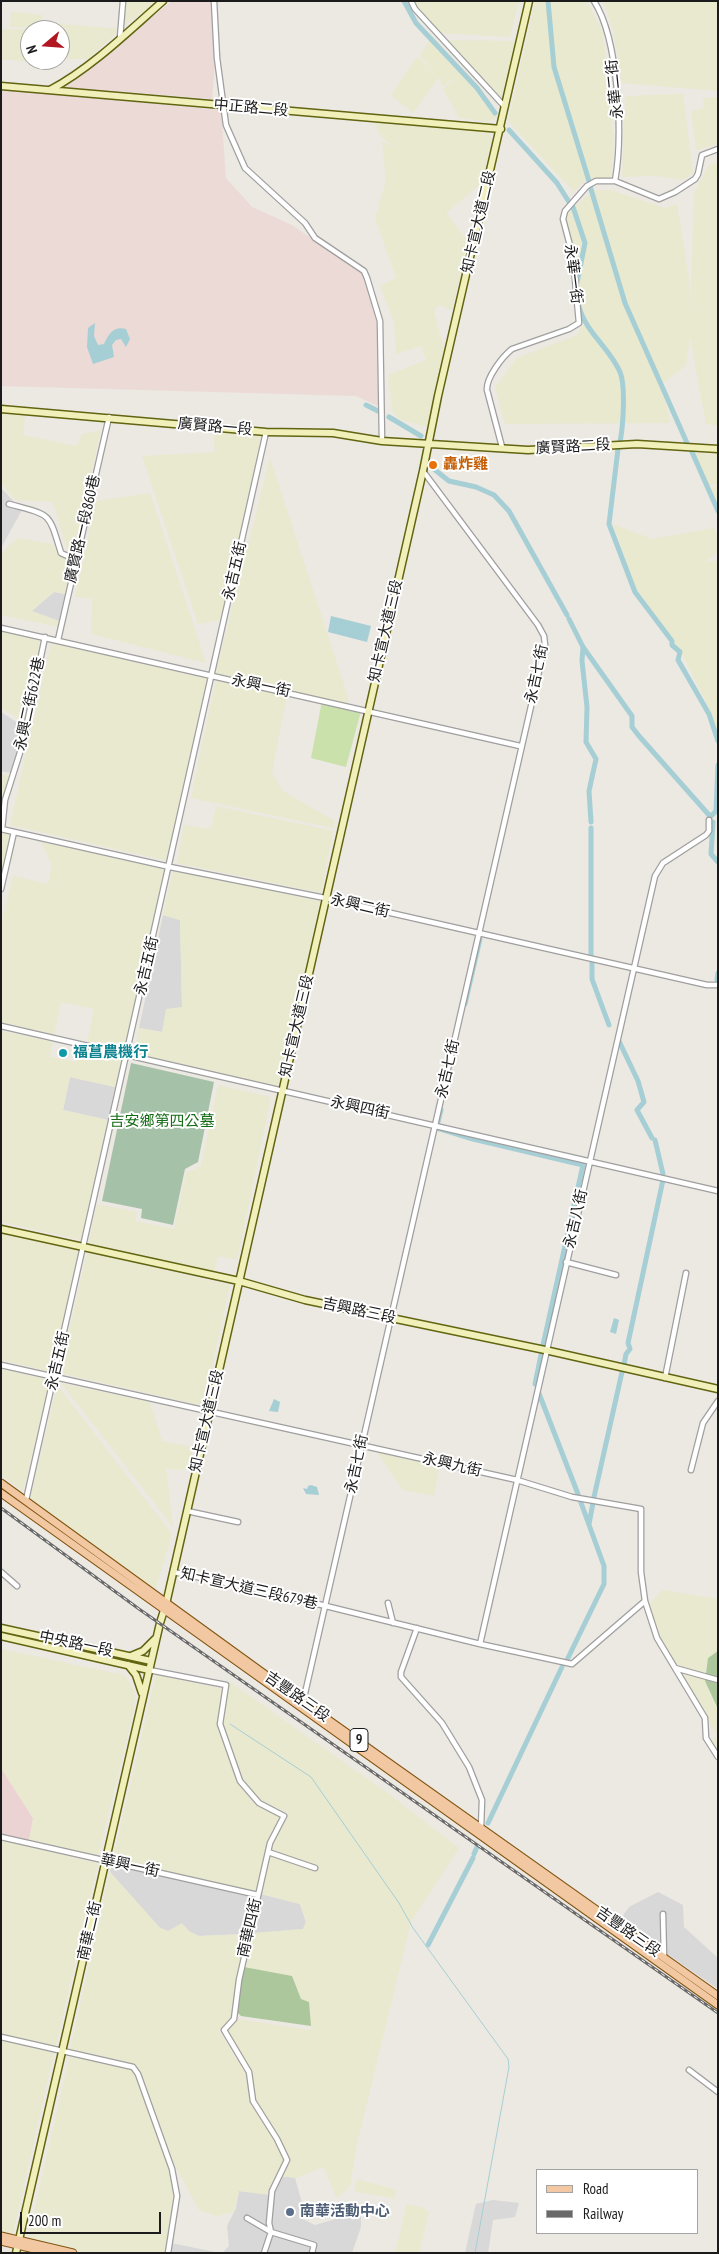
<!DOCTYPE html>
<meta charset="utf-8">
<style>
body{margin:0}
#map{position:relative;width:719px;height:2254px;overflow:hidden;background:#ece8e2;font-family:"PT Sans Narrow",sans-serif}
canvas{display:block}
.frame{position:absolute;inset:0;border:2px solid #1b1b1b;pointer-events:none}
.legend{position:absolute;left:536px;top:2169px;width:162px;height:65px;box-sizing:border-box;background:#fff;border:1px solid #a4a4a4;margin:0;padding:6px 9px;list-style:none;font-size:15px;color:#1b1b1b}
.legend li{display:flex;align-items:center;gap:10px;height:25px}
.legend b{width:25px;border:1px solid #a4a4a4}
.north{position:absolute;left:20px;top:20px;width:50px;height:50px;box-sizing:border-box;background:#fff;border:1px solid #a4a4a4;border-radius:50%;rotate:252deg;font-size:14px;font-weight:700;line-height:20px;text-align:center;color:#1b1b1b}
.north::after{content:'';display:block;margin:auto;width:18px;height:22px;background:#b11621;clip-path:polygon(50% 0,100% 100%,50% 72%,0 100%)}
.scale{position:absolute;left:20px;top:2212px;width:141px;height:22px;box-sizing:border-box;border:2px solid #1b1b1b;border-top:0;padding-left:6px;font-size:15px;line-height:18px;white-space:nowrap;color:#1b1b1b;-webkit-text-stroke:4px #fff;paint-order:stroke}
</style>
<div id="map">
<canvas width="719" height="2254"></canvas>
<div class="frame"></div>
<ul class="legend">
<li><b style="height:6px;background:#f1c8a2"></b>Road</li>
<li><b style="height:6px;background:#696969"></b>Railway</li>
</ul>
<div class="north">N</div>
<div class="scale">200 m</div>
</div>
<script>
const ctx = document.querySelector('canvas').getContext('2d');
ctx.lineJoin = 'round';
function fill(path, color) { ctx.fillStyle = color; ctx.fill(path, 'evenodd'); }
function trace(path, color, width, dash) { ctx.strokeStyle = color; ctx.lineWidth = width; ctx.lineCap = dash ? 'butt' : 'round'; ctx.setLineDash(dash || []); ctx.stroke(path); }
function drawText(font, color, halo, rows, align = 'center') {
  ctx.font = font + ' "PT Sans Narrow","Noto Sans TC",sans-serif'; ctx.lineWidth = 4; ctx.setLineDash([]); ctx.textBaseline = 'middle'; ctx.strokeStyle = halo; ctx.fillStyle = color; for (const [text, x, y, turn = 0] of rows) {
    ctx.save(); ctx.translate(x, y); ctx.rotate((+turn || 0) * Math.PI / 180); ctx.textAlign = isNaN(turn) ? turn : align; if (halo) ctx.strokeText(text, 0, 0); ctx.fillText(text, 0, 0); ctx.restore();
  }
}
const residential = new Path2D(`
 M 1,488 L 22,510 L 1,548 Z
 M 54,592 L 65,594 L 59,621 L 31,611 Z
 M 1,712 L 24,727 L 11,773 L 1,771 Z
 M 163,915 L 180,920 L 182,1007 L 162,1032 L 139,1028 Z
 M 70,1077 L 115,1087 L 108,1120 L 63,1110 Z
 M 113,1864 L 254,1898 L 261,1894 L 300,1904 L 306,1922 L 303,1929 L 247,1934 L 199,1936 L 190,1932 L 168,1931 L 160,1928 L 110,1872 Z
 M 658,1892 L 683,1905 L 684,1927 L 718,1958 L 718,1989 L 619,1921 L 629,1907 Z
 M 281,2176 L 295,2178 L 302,2203 L 300,2218 L 315,2225 L 339,2218 L 341,2205 L 361,2209 L 361,2227 L 352,2253 L 222,2253 L 229,2246 L 227,2226 L 236,2208 L 239,2191 L 273,2194 Z
 M 493,2200 L 519,2203 L 515,2217 L 493,2220 L 488,2253 L 465,2253 L 476,2204 Z
 M 171,2243 L 220,2253 L 168,2253 Z`);
const commercial = new Path2D(`
 M 1,1768 L 33,1818 L 29,1841 L 1,1835 Z`);
const military = new Path2D(`
 M 172,1 L 212,1 L 215,61 L 212,99 L 64,87 Z
 M 1,89 L 221,110 L 226,178 L 252,207 L 292,225 L 363,274 L 377,323 L 380,407 L 356,396 L 1,386 Z`);
const farmland = new Path2D(`
 M 125,1 L 162,1 L 124,25 Z
 M 414,1 L 519,1 L 510,37 L 440,33 L 420,13 Z
 M 535,1 L 587,1 L 603,33 L 614,140 L 611,181 L 587,178 L 574,192 L 508,121 Z
 M 603,1 L 718,1 L 718,91 L 622,83 L 613,30 Z
 M 11,12 L 43,15 L 41,28 L 10,27 Z
 M 50,23 L 121,29 L 88,59 L 60,59 L 60,30 L 48,30 Z
 M 1,29 L 41,30 L 30,30 L 30,60 L 42,60 L 42,63 L 1,59 Z
 M 430,39 L 462,73 L 465,72 L 480,87 L 497,117 L 488,122 L 459,118 L 443,89 L 457,77 L 442,86 L 439,77 L 413,113 L 391,95 L 417,57 L 433,71 L 420,56 Z
 M 443,40 L 517,41 L 501,101 Z
 M 683,94 L 693,173 L 683,180 L 655,176 L 622,177 L 625,96 Z
 M 718,97 L 718,144 L 696,150 L 691,111 L 704,108 L 703,98 Z
 M 373,118 L 487,132 L 492,138 L 482,183 L 446,213 L 468,241 L 452,310 L 438,305 L 434,311 L 444,350 L 427,427 L 398,419 L 392,409 L 388,375 L 426,360 L 421,346 L 396,354 L 394,321 L 380,286 L 396,278 L 375,218 L 386,181 L 382,141 L 396,148 L 381,137 Z
 M 718,163 L 718,426 L 706,424 L 690,337 L 686,366 L 662,383 L 670,423 L 505,424 L 495,387 L 517,358 L 577,335 L 586,321 L 563,216 L 594,190 L 611,190 L 665,208 L 677,204 L 690,284 L 690,314 L 694,193 L 709,165 Z
 M 1,413 L 25,415 L 23,435 L 77,446 L 82,434 L 101,430 L 74,553 L 67,550 L 53,502 L 15,500 L 1,483 Z
 M 213,432 L 262,434 L 221,620 L 198,624 L 142,456 L 215,452 Z
 M 694,453 L 718,453 L 718,484 L 708,486 Z
 M 270,458 L 347,694 L 349,706 L 215,676 Z
 M 718,486 L 718,511 L 709,488 Z
 M 150,493 L 206,663 L 91,634 L 92,599 L 75,597 L 96,501 Z
 M 613,524 L 652,539 L 714,528 L 718,537 L 718,552 L 704,563 L 718,560 L 718,732 L 705,700 L 680,650 L 633,585 Z
 M 19,538 L 51,544 L 72,561 L 65,594 L 54,592 L 32,611 L 59,621 L 58,627 L 1,615 L 1,556 L 7,547 Z
 M 1,631 L 40,641 L 24,721 L 1,708 Z
 M 51,643 L 209,679 L 168,861 L 10,825 Z
 M 216,679 L 287,695 L 272,772 L 283,791 L 335,821 L 333,828 L 191,798 Z
 M 1,774 L 10,776 L 1,805 Z
 M 216,806 L 333,831 L 321,893 L 177,863 L 184,825 L 211,829 Z
 M 1,832 L 11,834 L 1,880 Z
 M 41,842 L 166,868 L 124,1052 L 87,1044 L 94,1009 L 61,1002 L 54,1035 L 1,1022 L 1,924 L 13,876 L 48,884 L 52,865 Z
 M 173,871 L 321,901 L 280,1087 L 134,1053 L 139,1028 L 162,1032 L 166,1009 L 182,1007 L 180,920 L 163,915 Z
 M 1,1031 L 53,1042 L 50,1057 L 76,1062 L 80,1048 L 123,1059 L 115,1087 L 70,1077 L 63,1110 L 108,1120 L 81,1240 L 1,1222 Z
 M 218,1085 L 271,1097 L 237,1260 L 218,1256 L 214,1272 L 88,1245 L 97,1204 L 137,1212 L 135,1221 L 174,1229 L 186,1173 L 201,1166 Z
 M 1,1233 L 79,1251 L 52,1372 L 1,1360 Z
 M 87,1252 L 230,1285 L 203,1406 L 60,1373 Z
 M 1,1369 L 51,1380 L 23,1491 L 1,1475 Z
 M 61,1383 L 150,1402 L 162,1441 L 193,1447 L 189,1470 L 166,1469 L 173,1527 Z
 M 57,1385 L 172,1534 L 155,1591 L 30,1499 Z
 M 376,1451 L 440,1465 L 434,1496 L 403,1490 Z
 M 663,1590 L 718,1599 L 718,1651 L 708,1658 L 705,1681 L 718,1709 L 718,1756 L 710,1743 L 717,1736 L 662,1640 L 648,1605 Z
 M 1,1649 L 124,1675 L 134,1690 L 135,1699 L 131,1722 L 98,1856 L 29,1841 L 33,1818 L 1,1768 Z
 M 156,1674 L 222,1689 L 217,1726 L 221,1730 L 236,1778 L 252,1801 L 281,1817 L 267,1847 L 258,1889 L 251,1891 L 113,1860 Z
 M 230,1682 L 389,1794 L 459,1848 L 411,1922 L 357,2144 L 350,2186 L 341,2195 L 336,2197 L 324,2167 L 295,2178 L 281,2176 L 289,2162 L 287,2155 L 255,2099 L 249,2068 L 226,2030 L 237,2019 L 310,2030 L 311,2026 L 292,1976 L 244,1967 L 253,1933 L 303,1929 L 306,1922 L 300,1904 L 261,1894 L 275,1837 L 288,1813 L 258,1799 L 240,1778 L 222,1723 Z
 M 1,1840 L 98,1863 L 56,2045 L 54,2046 L 1,2035 Z
 M 110,1872 L 160,1928 L 168,1931 L 182,1923 L 190,1932 L 199,1936 L 247,1934 L 235,1990 L 233,2017 L 219,2031 L 245,2072 L 252,2102 L 275,2138 L 285,2160 L 271,2184 L 269,2195 L 239,2191 L 234,2212 L 217,2216 L 199,2210 L 171,2158 L 135,2065 L 70,2050 Z
 M 1,2040 L 54,2052 L 13,2234 L 1,2232 Z
 M 75,2056 L 131,2069 L 136,2074 L 171,2173 L 174,2197 L 166,2253 L 89,2253 L 28,2239 L 69,2058 Z
 M 357,2179 L 396,2190 L 395,2199 L 354,2191 Z
 M 407,2204 L 423,2208 L 429,2212 L 419,2253 L 395,2253 Z`);
const grass = new Path2D(`
 M 322,701 L 361,711 L 346,767 L 311,758 Z`);
const forest = new Path2D(`
 M 718,1651 L 718,1709 L 705,1681 L 708,1658 Z
 M 244,1967 L 292,1976 L 301,1999 L 309,2002 L 311,2026 L 241,2016 L 237,2012 Z`);
const cemetery = new Path2D(`
 M 131,1063 L 214,1082 L 198,1162 L 185,1169 L 173,1225 L 141,1218 L 142,1209 L 102,1201 Z`);
const water = new Path2D(`
 M 95,323 L 94,336 L 98,345 L 104,344 C 109,334 113,326 126,329 L 130,339 L 126,347 L 121,339 L 116,340 L 112,345 L 114,357 L 93,364 L 87,347 L 88,328 Z
 M 331,616 L 371,626 L 367,642 L 328,632 Z
 M 614,1318 L 619,1320 L 616,1334 L 610,1332 Z
 M 274,1399 L 280,1402 L 278,1412 L 269,1411 Z
 M 311,1485 L 317,1487 L 319,1495 L 306,1494 L 303,1488 L 307,1489 L 308,1486 Z`);
const stream = new Path2D(`
 M 230,1724 L 311,1777 L 399,1903 L 413,1928 L 508,2059 L 509,2067 L 475,2253`);
const canal = new Path2D(`
 M 404,1 L 416,23 L 477,88 L 495,113
 M 548,1 L 554,67 L 589,181
 M 509,130 L 557,183 L 569,202
 M 590,186 L 625,303 L 687,443
 M 573,207 L 585,243 L 577,283
 M 579,306 C 585,332 610,348 620,372 C 626,386 623,427 620,442
 M 366,405 L 380,412
 M 389,417 L 421,436
 M 618,449 L 609,524 L 635,592 L 672,641 L 672,645 L 680,652 L 678,660 L 709,714 L 718,741
 M 692,452 L 718,511
 M 430,466 L 449,481 L 476,487 L 494,495 L 509,511 L 567,615
 M 569,619 L 583,647 L 632,716 L 632,727 L 639,736 L 709,815
 M 583,647 L 582,661 L 587,707 L 586,742 L 596,759 L 589,791 L 591,822
 M 710,817 L 716,811 L 718,765
 M 713,822 L 711,854 L 718,862
 M 591,956 L 591,828
 M 592,962 L 592,979 L 609,1025
 M 717,980 L 718,973
 M 465,1004 L 480,939
 M 618,1039 L 638,1081 L 644,1102 L 637,1110 L 652,1138
 M 438,1122 L 441,1110
 M 437,1128 L 473,1139 L 583,1165 L 543,1345
 M 655,1140 L 663,1174
 M 624,1365 L 626,1354 L 630,1349 L 628,1343 L 663,1180
 M 535,1384 L 541,1355
 M 538,1391 L 578,1494
 M 594,1497 L 622,1372
 M 589,1524 L 593,1503
 M 566,1662 L 604,1584 L 604,1566 L 580,1500
 M 488,1823 L 562,1667
 M 474,1854 L 477,1847
 M 428,1945 L 473,1858`);
const street = new Path2D(`
 M 214,1 L 217,58 L 226,125 L 245,168 L 305,223 L 315,238 L 364,271 L 367,278 L 380,321 L 382,441
 M 411,1 L 415,9 L 505,107
 M 594,1 C 619,40 623,136 615,181
 M 120,38 L 123,1
 M 502,447 L 487,390 C 486,378 502,357 512,349 L 569,329 L 579,323 L 573,257 L 563,219 L 565,211 L 587,186 L 596,181 L 615,181 L 659,199 L 675,192 L 695,179 L 698,174 L 702,155 L 718,149
 M 9,504 C 52,516 48,511 61,553 L 76,560
 M 1,628 L 520,746
 M 58,640 L 109,417
 M 1,829 L 170,867 L 325,898 L 707,985 L 718,985
 M 2,829 L 5,800 L 23,743 L 45,637
 M 1,889 L 14,832
 M 1,1026 L 718,1191
 M 566,1262 L 616,1275
 M 1,1365 L 517,1480 L 572,1497 L 641,1509 L 641,1572 L 645,1601 L 657,1638 L 705,1718 L 706,1738 L 718,1757
 M 665,1378 L 686,1273
 M 691,1470 L 703,1423 L 718,1401
 M 26,1500 L 266,432
 M 187,1511 L 238,1522
 M 1,1572 L 17,1586
 M 173,1572 L 265,1591 L 480,1644 L 572,1664 L 645,1601
 M 388,1603 L 393,1623
 M 417,1628 L 401,1672 L 401,1677 L 442,1723 L 469,1767 L 482,1800 L 481,1828
 M 480,1644 L 655,876 L 663,863 L 706,835 L 709,831 L 709,820
 M 675,1668 L 718,1680
 M 149,1670 L 226,1685 L 220,1724 L 240,1781 L 259,1803 L 284,1816 L 270,1843 L 239,1980 L 234,2019 L 224,2030 L 249,2072 L 253,2101 L 277,2139 L 287,2160 L 272,2191 L 269,2223 L 271,2232 L 264,2253
 M 303,1702 L 545,645 L 544,636 L 538,625 L 423,471
 M 1,1837 L 258,1895
 M 268,1852 L 315,1868
 M 663,1914 L 664,1957
 M 1,2037 L 133,2067 L 138,2074 L 172,2169 L 177,2196 L 168,2253
 M 689,2070 L 718,2092
 M 247,2218 L 271,2232 L 314,2245 L 312,2253`);
const secondary = new Path2D(`
 M 1,86 L 501,129
 M 50,90 C 91,68 128,32 163,1
 M 1,409 L 266,432 L 333,433 L 382,441 L 528,450 L 637,444 L 718,449
 M 1,1229 L 239,1281 L 305,1300 L 545,1350 L 718,1389
 M 1,1628 L 151,1661
 M 1,1636 L 149,1670
 M 131,1656 L 143,1651 L 155,1639
 M 128,1665 L 136,1675 L 142,1693
 M 16,2253 L 160,1623 L 166,1604 L 423,471 L 438,396 L 529,1`);
const primary = new Path2D(`
 M 1,1483 L 303,1702 L 718,1996
 M 1,1493 L 718,2005
 M 1,2236 L 73,2253
 M 1,2241 L 50,2253`);
const rail = new Path2D(`
 M 1,1508 L 139,1609 L 718,2013`);
const markers = [
 [433,465,5,"#e8710a"],
 [63,1053,5,"#0f9aa8"],
 [290,2212,5,"#5c6f8a"]
];
const shields = [
 [359,1740,18]
];
const shieldNames = [
 ["9",359,1740]
];
const streetNames = [
 ["永華二街",615,89,-96],
 ["中正路二段",251,108,5],
 ["知卡宣大道二段",479,222,-77],
 ["永華一街",573,274,83],
 ["廣賢路一段",215,427,5],
 ["廣賢路二段",573,447,-3],
 ["廣賢路一段860巷",83,529,-77],
 ["永吉五街",235,571,-77],
 ["知卡宣大道三段",386,631,-77],
 ["永吉七街",537,674,-78],
 ["永興一街",261,686,12],
 ["永興二街622巷",30,704,-78],
 ["永興二街",360,906,13],
 ["永吉五街",147,966,-77],
 ["知卡宣大道三段",297,1026,-77],
 ["永吉七街",448,1069,-77],
 ["永興四街",360,1108,12],
 ["永吉八街",576,1219,-77],
 ["吉興路三段",359,1311,12],
 ["永吉五街",58,1361,-77],
 ["知卡宣大道三段",207,1421,-77],
 ["永吉七街",357,1464,-78],
 ["永興九街",452,1465,13],
 ["知卡宣大道三段679巷",249,1589,13],
 ["中央路一段",76,1644,12],
 ["吉豐路三段",297,1697,35],
 ["華興一街",130,1866,12],
 ["南華四街",250,1928,-77],
 ["南華二街",90,1931,-77],
 ["吉豐路三段",628,1932,35]
];
const foodNames = [
 ["轟炸雞",443,465]
];
const cultureNames = [
 ["福菖農機行",73,1053]
];
const parkNames = [
 ["吉安鄉第四公墓",162,1122]
];
const serviceNames = [
 ["南華活動中心",300,2212]
];
fill(residential, '#d9d8d8');
fill(commercial, '#ebd2d3');
fill(military, '#ecdad6');
fill(farmland, '#e9e9cf');
fill(grass, '#cae1ac');
fill(forest, '#abc79b');
fill(cemetery, '#a5c2a8');
fill(water, '#a6ced5');
trace(stream, '#a6ced5', 1);
trace(canal, '#a6ced5', 5);
trace(street, '#9f9f9f', 7);
trace(secondary, '#616410', 9);
trace(primary, '#825410', 9);
trace(street, '#fff', 4.5);
trace(secondary, '#f1f0ba', 6);
trace(primary, '#f1c8a2', 7);
trace(rail, '#696969', 3);
trace(rail, '#fff', 1, [4]);
for (const [x, y, r, color] of markers) { const dot = new Path2D(); dot.arc(x, y, r, 0, 2 * Math.PI); ctx.fillStyle = color; ctx.fill(dot); trace(dot, '#fff', 2); }
for (const [x, y, w] of shields) { const box = new Path2D(); box.roundRect(x - w / 2, y - 11.5, w, 23, 4); ctx.fillStyle = '#fff'; ctx.fill(box); trace(box, '#1b1b1b', 1); }
drawText('bold 14px', '#1b1b1b', null, shieldNames);
drawText('15px', '#1b1b1b', '#fff', streetNames);
drawText('bold 15px', '#c56008', '#fff', foodNames, 'left');
drawText('bold 15px', '#0d838f', '#fff', cultureNames, 'left');
drawText('15px', '#176c17', '#fff', parkNames);
drawText('bold 15px', '#4e5e75', '#fff', serviceNames, 'left');
</script>
